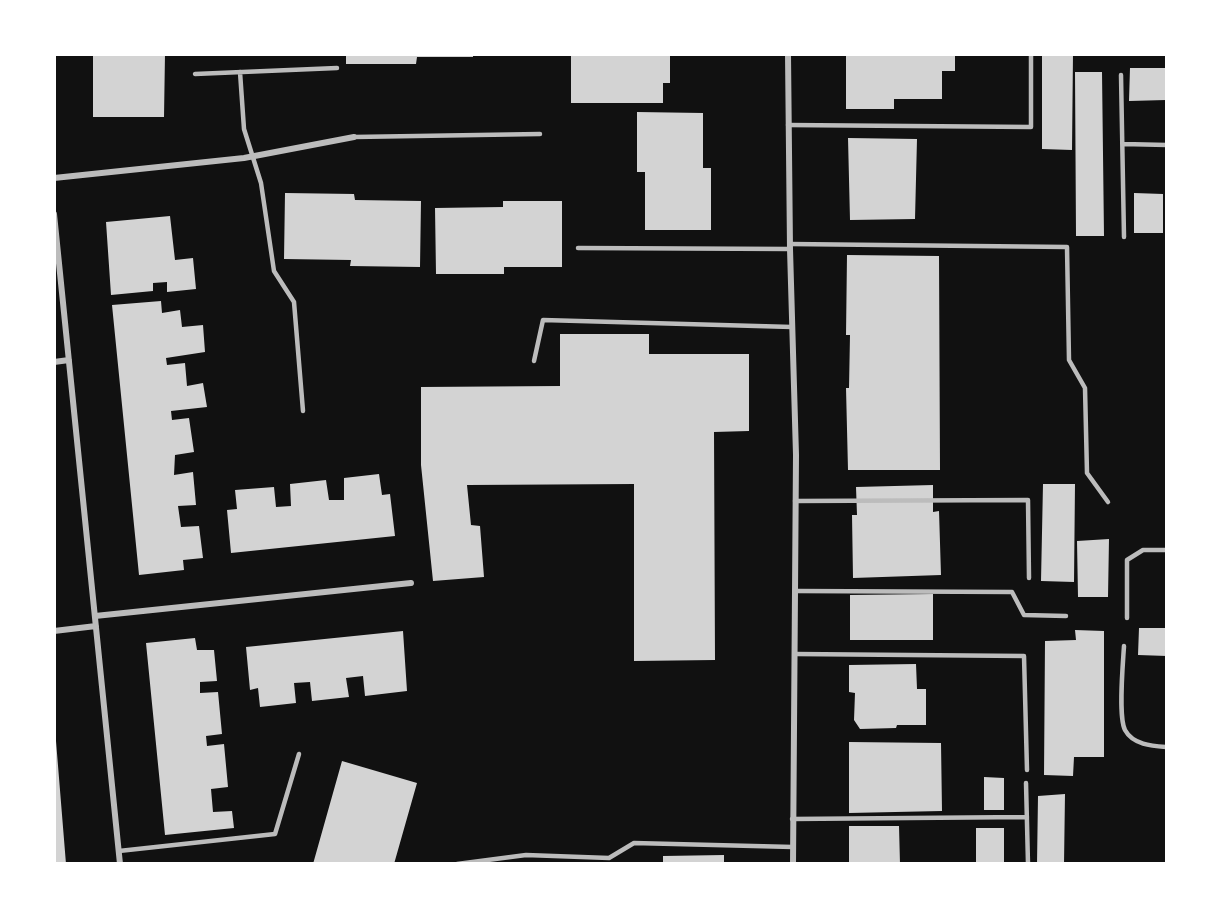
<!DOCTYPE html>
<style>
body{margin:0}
#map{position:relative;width:1221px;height:918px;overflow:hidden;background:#111;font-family:Commissioner,sans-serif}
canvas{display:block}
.frame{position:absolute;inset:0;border:56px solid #fff;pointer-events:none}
</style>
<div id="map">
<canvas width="1221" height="918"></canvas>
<div class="frame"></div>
</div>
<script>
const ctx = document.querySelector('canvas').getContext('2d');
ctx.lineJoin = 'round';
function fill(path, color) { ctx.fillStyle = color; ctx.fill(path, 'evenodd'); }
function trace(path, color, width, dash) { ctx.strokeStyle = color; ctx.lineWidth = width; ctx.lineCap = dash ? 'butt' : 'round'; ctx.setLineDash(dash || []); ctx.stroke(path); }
const building = new Path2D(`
 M 93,54 L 165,54 L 164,117 L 93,117 Z
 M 346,54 L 473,54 L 473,57 L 417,57 L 416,64 L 346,64 Z
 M 571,54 L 670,54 L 670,83 L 663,83 L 663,103 L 571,103 Z
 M 846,54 L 955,54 L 955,71 L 942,71 L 942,99 L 894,99 L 894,109 L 846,109 Z
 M 1042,54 L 1073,54 L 1072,150 L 1042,149 Z
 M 1130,68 L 1167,68 L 1166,100 L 1129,101 Z
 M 1075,72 L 1102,72 L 1104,236 L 1076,236 Z
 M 637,112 L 703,113 L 703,168 L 711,168 L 711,230 L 645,230 L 645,172 L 637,172 Z
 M 848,138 L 917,139 L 915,219 L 850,220 Z
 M 285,193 L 354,194 L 355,200 L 421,201 L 420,267 L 350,266 L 351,260 L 284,259 Z
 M 1134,193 L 1163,194 L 1163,233 L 1134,233 Z
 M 503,201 L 562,201 L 562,267 L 504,267 L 504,274 L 436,274 L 435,208 L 503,207 Z
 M 170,216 L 175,260 L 193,258 L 196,289 L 167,292 L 167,282 L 153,283 L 153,291 L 111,295 L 106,222 Z
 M 847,255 L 939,256 L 940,470 L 848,470 L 846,388 L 849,388 L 850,335 L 846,335 Z
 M 161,301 L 162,313 L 180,310 L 182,327 L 203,325 L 205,352 L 166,358 L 167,365 L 185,363 L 187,386 L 203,383 L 207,407 L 171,411 L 172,420 L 189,418 L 194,452 L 175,455 L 174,475 L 193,472 L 196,505 L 178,506 L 181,527 L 199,526 L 203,558 L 183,560 L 184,570 L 139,575 L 112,305 Z
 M 560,334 L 649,334 L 649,354 L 749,354 L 749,431 L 714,432 L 715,660 L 634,661 L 634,484 L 467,485 L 471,525 L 480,526 L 484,577 L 433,581 L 421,465 L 421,387 L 560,386 Z
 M 379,474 L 382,495 L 390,494 L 395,536 L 231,553 L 227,510 L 237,509 L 235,490 L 274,487 L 276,507 L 291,506 L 290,484 L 326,480 L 329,500 L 344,500 L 344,478 Z
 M 1043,484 L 1075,484 L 1074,582 L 1041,581 Z
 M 933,485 L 933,512 L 939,511 L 941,575 L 853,578 L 852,515 L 857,515 L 856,487 Z
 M 1109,539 L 1108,597 L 1078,597 L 1077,541 Z
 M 933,594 L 933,640 L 850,640 L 850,595 Z
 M 1139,628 L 1167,628 L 1167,656 L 1138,655 Z
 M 1075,630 L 1104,631 L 1104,757 L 1074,757 L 1073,776 L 1044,775 L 1045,641 L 1076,640 Z
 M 403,631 L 407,691 L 365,696 L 363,676 L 346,678 L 349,697 L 312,701 L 310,682 L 294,683 L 296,703 L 260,707 L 258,688 L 250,690 L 246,647 Z
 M 195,638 L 197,650 L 214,650 L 217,681 L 200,682 L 200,693 L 218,692 L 222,734 L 206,736 L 207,746 L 224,744 L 228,787 L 211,789 L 213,812 L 232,811 L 234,828 L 165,835 L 146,643 Z
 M 916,664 L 917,689 L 926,689 L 926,725 L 897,725 L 896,728 L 860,729 L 854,720 L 855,693 L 849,692 L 849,665 Z
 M 54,741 L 56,741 L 66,864 L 54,864 Z
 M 849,742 L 941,743 L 942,811 L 849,813 Z
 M 342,761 L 417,783 L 394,864 L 313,864 Z
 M 984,777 L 1004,778 L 1004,810 L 984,810 Z
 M 1065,794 L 1064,864 L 1037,864 L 1038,796 Z
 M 849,826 L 899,826 L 900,864 L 849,864 Z
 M 976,828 L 1004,828 L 1004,864 L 976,864 Z
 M 724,855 L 724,864 L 663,864 L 663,856 Z`);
const service = new Path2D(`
 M 240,72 L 244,129 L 261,183 L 274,271 L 294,302 L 303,411
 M 195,74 L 337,68
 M 1121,75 L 1124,237
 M 788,125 L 1031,127 L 1031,54
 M 354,137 L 540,134
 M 1123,144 L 1167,145
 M 790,244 L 1067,247 L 1069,360 L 1085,388 L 1087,473 L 1108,502
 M 578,248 L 790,249
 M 534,361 L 543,320 L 792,327
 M 795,501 L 1028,500 L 1029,578
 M 796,591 L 1012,592 L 1024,615 L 1066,616
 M 1127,618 L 1127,560 L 1143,550 L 1167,550
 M 1124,646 C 1123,663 1118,717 1125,730 C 1133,745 1153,746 1167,747
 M 795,654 L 1024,656 L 1027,770
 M 1026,783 L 1028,864
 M 792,819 L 1027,817
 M 119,851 L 275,834 L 299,754
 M 457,864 L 526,855 L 609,858 L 634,843 L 793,847`);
const minor = new Path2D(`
 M 788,54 L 790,249 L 796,455 L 793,864
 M 54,178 L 244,158 L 354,137
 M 54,214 L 120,864
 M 54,362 L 69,360
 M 95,616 L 411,583
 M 54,631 L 96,626`);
fill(building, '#d3d3d3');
trace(service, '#bcbcbc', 4.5);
trace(minor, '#bcbcbc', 6);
</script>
